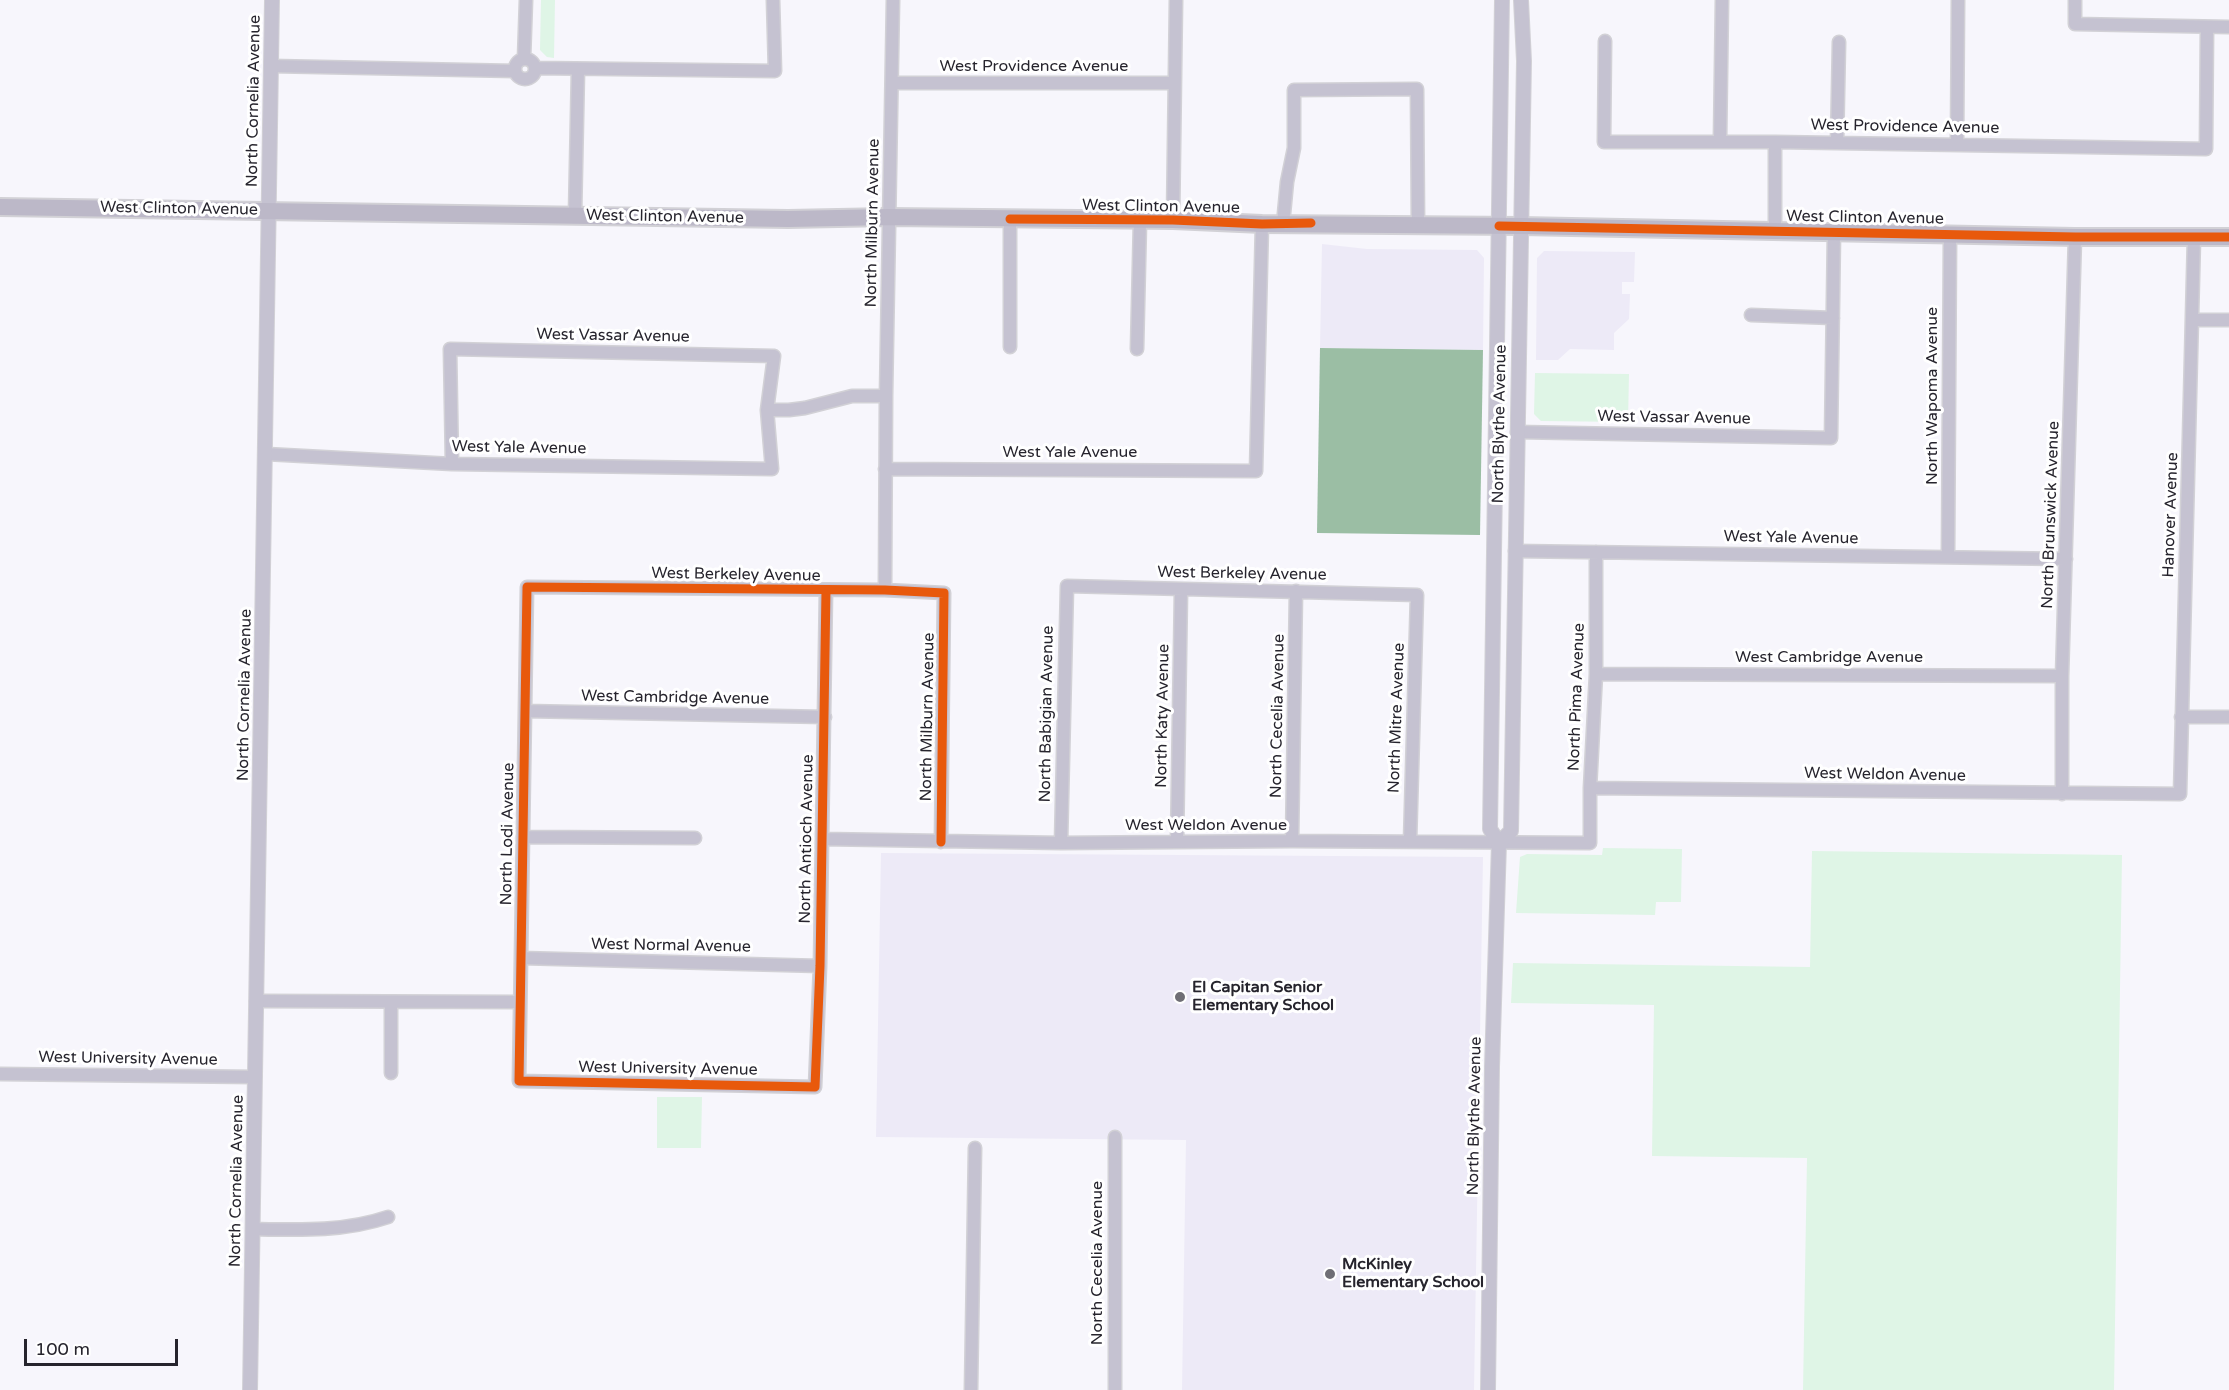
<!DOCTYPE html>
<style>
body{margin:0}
#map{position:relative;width:2229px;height:1390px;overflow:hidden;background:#f7f6fc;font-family:"Varela Round",sans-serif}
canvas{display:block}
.scale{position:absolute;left:24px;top:1339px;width:154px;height:27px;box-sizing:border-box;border:3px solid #26242d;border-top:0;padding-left:8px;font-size:18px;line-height:21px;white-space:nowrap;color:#26242d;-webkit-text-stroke:4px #fff;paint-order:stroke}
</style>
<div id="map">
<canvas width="2229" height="1390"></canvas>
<div class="scale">100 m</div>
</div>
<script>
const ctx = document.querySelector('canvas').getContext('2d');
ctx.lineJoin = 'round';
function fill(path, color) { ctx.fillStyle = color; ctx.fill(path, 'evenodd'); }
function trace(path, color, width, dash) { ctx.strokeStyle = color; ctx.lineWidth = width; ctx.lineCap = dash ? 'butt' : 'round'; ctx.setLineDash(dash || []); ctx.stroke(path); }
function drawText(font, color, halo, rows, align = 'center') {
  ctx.font = font + ' "Varela Round",sans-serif'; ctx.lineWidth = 6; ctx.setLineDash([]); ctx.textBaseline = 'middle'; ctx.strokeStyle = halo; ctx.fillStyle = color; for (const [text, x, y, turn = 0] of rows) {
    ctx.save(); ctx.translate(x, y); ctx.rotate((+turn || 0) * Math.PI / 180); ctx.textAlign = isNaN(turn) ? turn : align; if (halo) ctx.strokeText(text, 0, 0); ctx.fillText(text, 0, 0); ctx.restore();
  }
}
const built = new Path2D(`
 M 1322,244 L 1367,249 L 1477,250 L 1484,258 L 1483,350 L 1320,348 Z
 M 1544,251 L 1635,252 L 1634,282 L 1622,282 L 1622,294 L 1630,294 L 1629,319 L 1614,333 L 1614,350 L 1570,349 L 1558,360 L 1536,360 L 1537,258 Z
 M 881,853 L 1483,857 L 1474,1390 L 1182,1390 L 1186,1140 L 876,1137 Z`);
const green = new Path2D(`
 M 541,0 L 555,0 L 554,58 L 547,57 L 540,50 Z
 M 1535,373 L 1629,374 L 1628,422 L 1541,421 L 1534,414 Z
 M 1603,848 L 1682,849 L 1681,902 L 1656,902 L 1655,915 L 1516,913 L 1520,857 L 1527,854 L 1602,855 Z
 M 1812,851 L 2122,855 L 2114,1390 L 1803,1390 L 1807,1158 L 1652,1156 L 1654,1005 L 1511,1003 L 1513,963 L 1810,967 Z
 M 657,1097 L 702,1097 L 701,1148 L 657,1148 Z`);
const water = new Path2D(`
 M 1320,348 L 1483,350 L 1480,535 L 1317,533 Z`);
const minor = new Path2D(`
 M 2075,0 L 2075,24 L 2229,27
 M 1605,41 L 1604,142 L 1775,142 L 2206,149 L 2207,27
 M515 69a10 10 0 1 1 20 0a10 10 0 1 1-20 0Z
 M 524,59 L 526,0
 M 271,66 L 515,71
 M 535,68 L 775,71 L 773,0
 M 893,83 L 1174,83
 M 1720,141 L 1722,0
 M 1775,142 L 1775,231
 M 1837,143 L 1839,42
 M 1957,145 L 1958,0
 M 575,215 L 578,69
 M 1173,220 L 1176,0
 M 1283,224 L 1287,182 L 1294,148 L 1294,90 L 1417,89 L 1418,226
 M 1751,315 L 1833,318
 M 2193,320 L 2229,320
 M 1010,347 L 1010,219
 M 1137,349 L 1140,221
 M 767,410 L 789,410 L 805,408 L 852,396 L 886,396
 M 1517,432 L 1831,438 L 1834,231
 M 266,454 L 452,464 L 772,469 L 767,410 L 774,356 L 450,349 L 452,464
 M 885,469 L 1256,471 L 1262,224
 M 1515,551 L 2066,559
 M 1948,557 L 1950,235
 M 826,590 L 820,966 L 815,1087 L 519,1081 L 527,587 L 885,590 L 944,593 L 941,842
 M 885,590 L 886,396 L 893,0
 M 1596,674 L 2062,676
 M 525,711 L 825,717
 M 2181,717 L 2229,717
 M 1590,788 L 2180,794 L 2194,237
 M 2062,794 L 2062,676 L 2075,237
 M 524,837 L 695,838
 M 822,839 L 1061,843 L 1292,841 L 1590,843 L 1590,788 L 1596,674 L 1596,552
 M 1292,841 L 1296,591
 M 1177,842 L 1181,590
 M 1061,843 L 1067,586 L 1417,595 L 1410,842
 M 521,958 L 820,966
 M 256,1001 L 520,1002
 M 391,1073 L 391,1003
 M 0,1074 L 255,1077
 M 253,1229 C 298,1230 344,1232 388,1217
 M 971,1390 L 975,1148
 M 1115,1390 L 1115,1137`);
const tertiary = new Path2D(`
 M 1499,843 L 1511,831 L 1524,61 L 1521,0
 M 250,1390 L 272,0
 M 1488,1390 L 1492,1067 L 1499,843 L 1490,829 L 1502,0`);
const secondary = new Path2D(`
 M 0,207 L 788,219 L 888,217 L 1173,220 L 1262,224 L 1521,226 L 2075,237 L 2229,237`);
const cycleway = new Path2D(`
 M 1010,219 L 1173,220 L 1262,224 L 1311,223
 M 1499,226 L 2075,237 L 2229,237
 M 826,590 L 820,966 L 815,1087 L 519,1081 L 527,587 L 885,590 L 944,593 L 941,842`);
const markers = [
 [1180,997,6,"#6f6e75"],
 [1330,1274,6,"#6f6e75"]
];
const streetNames = [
 ["West Providence Avenue",1034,67],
 ["North Cornelia Avenue",254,101,-89],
 ["West Providence Avenue",1905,127,1],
 ["West Clinton Avenue",1161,207,1],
 ["West Clinton Avenue",179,209,1],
 ["West Clinton Avenue",665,217,1],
 ["West Clinton Avenue",1865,218,1],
 ["North Milburn Avenue",873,223,-89],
 ["West Vassar Avenue",613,336,1],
 ["North Wapoma Avenue",1933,396,-90],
 ["West Vassar Avenue",1674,418,1],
 ["North Blythe Avenue",1500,424,-89],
 ["West Yale Avenue",519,448,1],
 ["West Yale Avenue",1070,453],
 ["North Brunswick Avenue",2051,515,-88],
 ["Hanover Avenue",2171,515,-88],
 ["West Yale Avenue",1791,538,1],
 ["West Berkeley Avenue",1242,574,1],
 ["West Berkeley Avenue",736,575,1],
 ["West Cambridge Avenue",1829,658],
 ["North Cornelia Avenue",245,695,-89],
 ["North Pima Avenue",1577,697,-88],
 ["West Cambridge Avenue",675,698,1],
 ["North Babigian Avenue",1047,714,-89],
 ["North Katy Avenue",1163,716,-89],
 ["North Cecelia Avenue",1278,716,-89],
 ["North Milburn Avenue",928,717,-89],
 ["North Mitre Avenue",1397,718,-88],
 ["West Weldon Avenue",1885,775,1],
 ["West Weldon Avenue",1206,826],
 ["North Lodi Avenue",508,834,-89],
 ["North Antioch Avenue",807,839,-89],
 ["West Normal Avenue",671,946,1],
 ["West University Avenue",128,1059,1],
 ["West University Avenue",668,1069,1],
 ["North Blythe Avenue",1475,1116,-89],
 ["North Cornelia Avenue",237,1181,-89],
 ["North Cecelia Avenue",1098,1263,-90]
];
const poiNames = [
 ["El Capitan Senior",1192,988],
 ["Elementary School",1192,1006],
 ["McKinley",1342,1265],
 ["Elementary School",1342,1283]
];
fill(built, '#edeaf7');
fill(green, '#dff5e6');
fill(water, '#9bbea4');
trace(minor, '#d2d1d6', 15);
trace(tertiary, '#d2d1d6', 16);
trace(secondary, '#d2d1d6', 20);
trace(minor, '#c5c2d1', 12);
trace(tertiary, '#c5c2d1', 14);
trace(secondary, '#bcb8c8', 16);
trace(cycleway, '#e8590c', 9);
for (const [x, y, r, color] of markers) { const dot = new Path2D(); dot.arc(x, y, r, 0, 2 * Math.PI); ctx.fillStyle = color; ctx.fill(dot); trace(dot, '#fff', 2); }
drawText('16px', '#26242d', '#fff', streetNames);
drawText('bold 16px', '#26242d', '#fff', poiNames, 'left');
</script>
